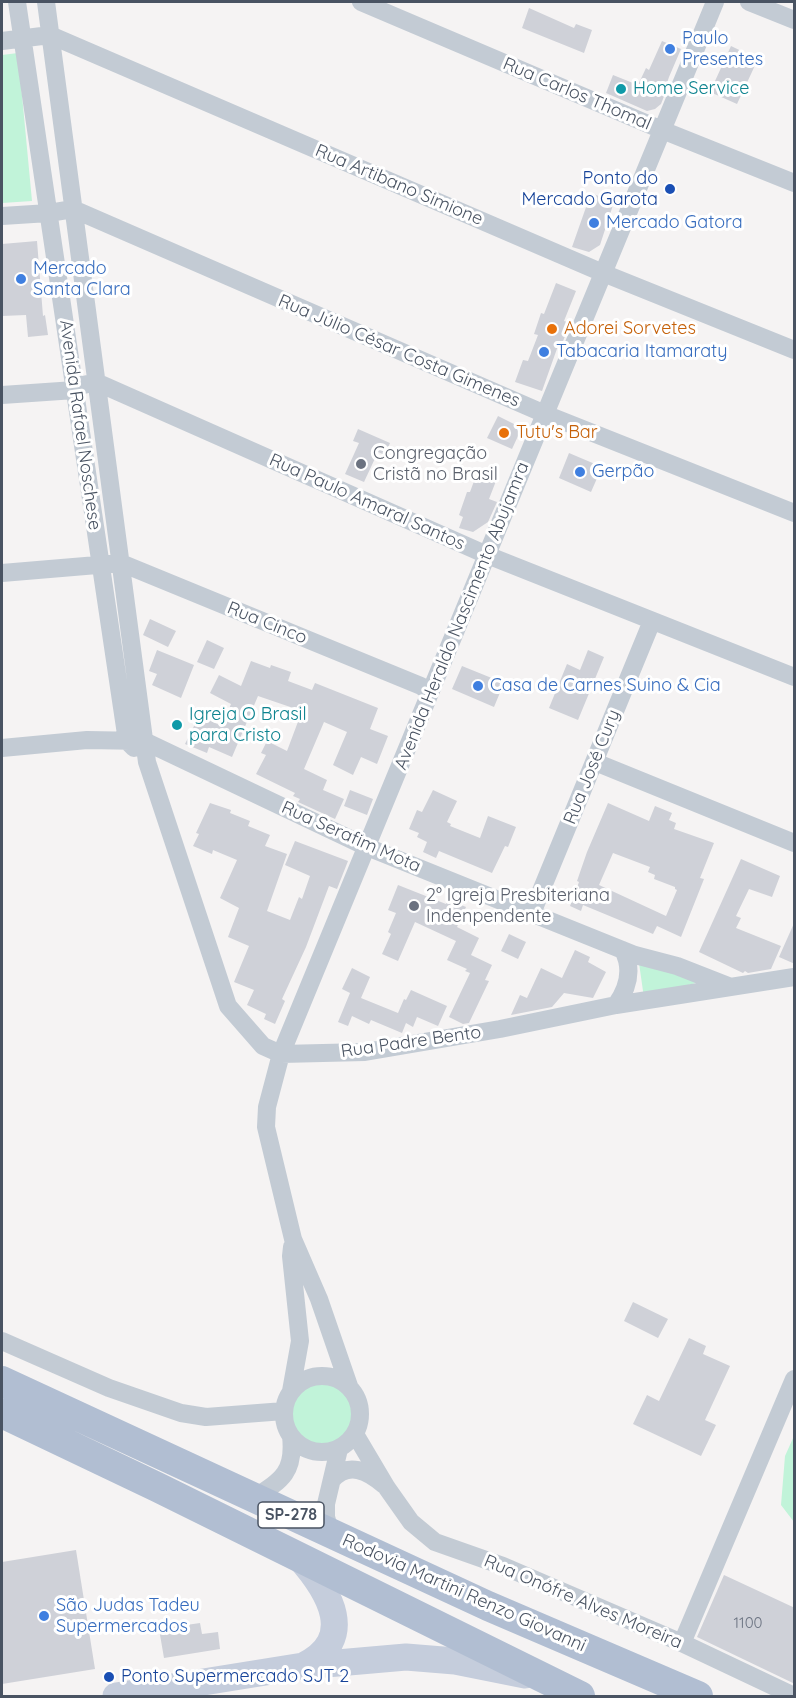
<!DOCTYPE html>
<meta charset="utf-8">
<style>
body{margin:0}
#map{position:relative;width:796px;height:1698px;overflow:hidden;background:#f5f3f3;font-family:Quicksand,sans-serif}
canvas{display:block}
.frame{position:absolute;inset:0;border:3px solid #495362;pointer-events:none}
</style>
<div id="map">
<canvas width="796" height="1698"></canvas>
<div class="frame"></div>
</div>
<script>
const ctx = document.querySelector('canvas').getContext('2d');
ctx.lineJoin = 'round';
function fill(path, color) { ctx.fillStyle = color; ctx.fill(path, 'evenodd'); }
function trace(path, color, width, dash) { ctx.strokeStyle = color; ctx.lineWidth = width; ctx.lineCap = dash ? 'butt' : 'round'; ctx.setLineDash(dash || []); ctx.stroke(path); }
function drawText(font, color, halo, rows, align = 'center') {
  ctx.font = font + ' Quicksand,sans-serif'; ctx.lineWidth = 6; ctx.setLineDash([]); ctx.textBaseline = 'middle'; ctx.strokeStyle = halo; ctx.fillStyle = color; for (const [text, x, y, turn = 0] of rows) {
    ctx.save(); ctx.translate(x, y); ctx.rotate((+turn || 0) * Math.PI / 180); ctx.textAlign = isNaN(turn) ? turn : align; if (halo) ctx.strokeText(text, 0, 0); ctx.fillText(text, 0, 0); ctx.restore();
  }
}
const green = new Path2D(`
 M 18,53 L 32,201 L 2,203 L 2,55 Z
 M 639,963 L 699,982 L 644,998 Z
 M290 1414a32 32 0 1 1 64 0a32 32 0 1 1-64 0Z
 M 794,1436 L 794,1522 L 781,1505 L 785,1456 Z`);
const building = new Path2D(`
 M 529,8 L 574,28 L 576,24 L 592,30 L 584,53 L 522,28 Z
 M 662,41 L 681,49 L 669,77 L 666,86 L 668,86 L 661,104 L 655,109 L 647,111 L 606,93 L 613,75 L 638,85 L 646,68 L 649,70 Z
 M 731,46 L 758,59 L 737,104 L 710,92 Z
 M 591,193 L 614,202 L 600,245 L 589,252 L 572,247 Z
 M 37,241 L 43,316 L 45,315 L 48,335 L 28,337 L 26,315 L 2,316 L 2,244 Z
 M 556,283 L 576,291 L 564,321 L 570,323 L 562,344 L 559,343 L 542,391 L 515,382 L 523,360 L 528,361 L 538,335 L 534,334 L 541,313 L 544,314 Z
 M 498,416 L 514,424 L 518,431 L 518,436 L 512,449 L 487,438 Z
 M 358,429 L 390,443 L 385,455 L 378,452 L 364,482 L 345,474 L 359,443 L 353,441 Z
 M 569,453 L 602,467 L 591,492 L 559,478 Z
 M 477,473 L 496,481 L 489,499 L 497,502 L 488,522 L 473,532 L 459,528 L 463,517 L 459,515 L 467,492 L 470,492 Z
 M 150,619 L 176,631 L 168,647 L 143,635 Z
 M 207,640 L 224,648 L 214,669 L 197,662 Z
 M 157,650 L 194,665 L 181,698 L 152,685 L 157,674 L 149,671 Z
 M 588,650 L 604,657 L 578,720 L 549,708 L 567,664 L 580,670 Z
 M 251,661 L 270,668 L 271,665 L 291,672 L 288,681 L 312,690 L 315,683 L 378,708 L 370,729 L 388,736 L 377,764 L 361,757 L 353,775 L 333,765 L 347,732 L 324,722 L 304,769 L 327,780 L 323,790 L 344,799 L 335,819 L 298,802 L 300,799 L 293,796 L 295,793 L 256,774 L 266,755 L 261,753 L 267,741 L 287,751 L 302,711 L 258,696 L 232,757 L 209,747 L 207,753 L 185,744 L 199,716 L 222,726 L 231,704 L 210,693 L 219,675 L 241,686 Z
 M 462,666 L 504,683 L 494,707 L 452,689 Z
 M 350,790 L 373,799 L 367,815 L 344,806 Z
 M 433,790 L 457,801 L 447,822 L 451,824 L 450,826 L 480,838 L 488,816 L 516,827 L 508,847 L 505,846 L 492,873 L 439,851 L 436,858 L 423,852 L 427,842 L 417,837 L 419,833 L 409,829 L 417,810 L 422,812 Z
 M 210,803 L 231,810 L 230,813 L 250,821 L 248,826 L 270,835 L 265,846 L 287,854 L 267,911 L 290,920 L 299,897 L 302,899 L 310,876 L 285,865 L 295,841 L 348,861 L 337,889 L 329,886 L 306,947 L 282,999 L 285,1001 L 275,1024 L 264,1019 L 266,1014 L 247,1005 L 254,990 L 234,982 L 249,946 L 228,937 L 239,908 L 220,898 L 237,860 L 213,850 L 212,854 L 193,846 L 199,834 L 196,833 Z
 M 608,803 L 649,821 L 655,806 L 672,813 L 669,820 L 676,823 L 674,829 L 714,843 L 700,878 L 704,879 L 681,937 L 657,926 L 653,934 L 583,905 L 581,911 L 570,906 L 579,882 L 577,881 L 587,852 ZM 613,853 L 650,867 L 648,872 L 655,875 L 654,879 L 675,887 L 675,889 L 677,890 L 666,916 L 599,885 Z
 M 741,859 L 780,876 L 772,897 L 749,889 L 736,916 L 741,918 L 736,928 L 781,946 L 771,969 L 748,973 L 745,971 L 743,973 L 699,952 Z
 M 398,885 L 446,904 L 448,899 L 466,907 L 457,927 L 479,938 L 471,955 L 492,965 L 485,980 L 489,981 L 469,1023 L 463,1024 L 449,1017 L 470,973 L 465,971 L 467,969 L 447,960 L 456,941 L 415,922 L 398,961 L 382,954 L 391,934 L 388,932 L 396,913 L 388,910 Z
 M 795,921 L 795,964 L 779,957 Z
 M 509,934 L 526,942 L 518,959 L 501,951 Z
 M 575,950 L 590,957 L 588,962 L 606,972 L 593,998 L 564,993 L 552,1007 L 511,1015 L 520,995 L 527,998 L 541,968 L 562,978 Z
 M 352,968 L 370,977 L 361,998 L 398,1013 L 404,999 L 406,1000 L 411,990 L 447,1006 L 438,1026 L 417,1017 L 413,1027 L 406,1023 L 402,1033 L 371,1020 L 369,1024 L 352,1016 L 348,1026 L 338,1022 L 350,993 L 342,989 Z
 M 633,1302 L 668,1319 L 658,1338 L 624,1321 Z
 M 689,1338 L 706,1346 L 703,1354 L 730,1366 L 705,1420 L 716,1425 L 701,1456 L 633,1424 L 647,1395 L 659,1401 Z
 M 76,1550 L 95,1669 L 2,1684 L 2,1562 Z
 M 724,1575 L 795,1608 L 795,1684 L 697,1637 Z
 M 200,1623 L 202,1634 L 218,1632 L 220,1649 L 164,1658 L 159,1629 Z`);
const street = new Path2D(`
 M 17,2 L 127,741 L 134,748
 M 46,2 L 147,762 L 228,1006 L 263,1046 L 281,1054 L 365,1052 L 500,1029 L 616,1005 L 794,977
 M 361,2 L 662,130 L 794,183
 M 749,2 L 794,20
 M 2,41 L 50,35 L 603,273 L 794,350
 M 2,216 L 49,213 L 73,209 L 545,414 L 794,513
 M 75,387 L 96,382 L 487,555 L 794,677
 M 2,395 L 75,390
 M 2,573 L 121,563 L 421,686 L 430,692
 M 2,748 L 87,740 L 144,741 L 367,847 L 635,955 L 677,966 L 728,986
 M 595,762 L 794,843
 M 532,913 L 652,621
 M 616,1005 C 628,988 633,969 623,950
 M 2,1341 L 109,1388 L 181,1413 L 206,1417 L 284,1411
 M284 1414a38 38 0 1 1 76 0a38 38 0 1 1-76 0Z
 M 349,1386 L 319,1299 L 293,1239 L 266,1127 L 267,1107 L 281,1054 L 715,2
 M 291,1391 L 300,1341 L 291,1256 L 292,1247
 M 355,1434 L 387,1488 L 411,1522 L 435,1542 L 503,1566 L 682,1643 L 794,1696
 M 332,1480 C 348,1461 368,1471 384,1485
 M 254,1498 C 282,1480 295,1472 291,1436
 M 331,1534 L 326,1517 L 326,1504 L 339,1449
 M 682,1643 L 794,1379`);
const secondary = new Path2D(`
 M 299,1557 C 330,1592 358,1639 303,1666
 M 116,1696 L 303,1666 L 406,1657 L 455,1661 L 525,1675`);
const primary = new Path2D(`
 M 2,1381 L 488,1606 L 698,1696
 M 2,1413 L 157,1487 L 580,1696`);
const markers = [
 [670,49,6,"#3f7fe0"],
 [621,89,6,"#0f9aa8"],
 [670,189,6,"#1a4fb4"],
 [594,223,6,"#3f7fe0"],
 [21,279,6,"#3f7fe0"],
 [552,329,6,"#e8710a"],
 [544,352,6,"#3f7fe0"],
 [504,433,6,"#e8710a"],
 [361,464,6,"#6b7280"],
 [580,472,6,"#3f7fe0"],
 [478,686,6,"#3f7fe0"],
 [177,725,6,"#0f9aa8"],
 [414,906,6,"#6b7280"],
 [44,1616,6,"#3f7fe0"],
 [109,1677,6,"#1a4fb4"]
];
const numberNames = [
 ["1100",748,1623]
];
const shields = [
 [291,1515,66]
];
const shieldNames = [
 ["SP-278",291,1515]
];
const shopNames = [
 ["Paulo",682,39],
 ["Presentes",682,60],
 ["Mercado Gatora",606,223],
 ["Mercado",33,269],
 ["Santa Clara",33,290],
 ["Tabacaria Itamaraty",556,352],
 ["Gerpão",592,472],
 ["Casa de Carnes Suino & Cia",490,686],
 ["São Judas Tadeu",56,1606],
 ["Supermercados",56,1627]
];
const cultureNames = [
 ["Home Service",633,89],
 ["Igreja O Brasil",189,715],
 ["para Cristo",189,736]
];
const streetNames = [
 ["Rua Carlos Thomal",577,94,23],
 ["Rua Artibano Simione",399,185,23],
 ["Rua Júlio César Costa Gimenes",399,351,23],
 ["Avenida Rafael Noschese",80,425,82],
 ["Rua Paulo Amaral Santos",367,502,24],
 ["Avenida Heraldo Nascimento Abujamra",462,616,-68],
 ["Rua Cinco",267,623,22],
 ["Rua José Cury",592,767,-68],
 ["Rua Serafim Mota",351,837,24],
 ["Rua Padre Bento",411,1042,-8],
 ["Rodovia Martini Renzo Giovanni",464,1593,24],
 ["Rua Onófre Alves Moreira",583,1602,23]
];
const transitNames = [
 ["Ponto do",658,179],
 ["Mercado Garota",658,200],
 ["Ponto Supermercado SJT 2",121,1677,"left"]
];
const foodNames = [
 ["Adorei Sorvetes",564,329],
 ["Tutu's Bar",516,433]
];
const worshipNames = [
 ["Congregação",373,454],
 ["Cristã no Brasil",373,475],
 ["2° Igreja Presbiteriana",426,896],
 ["Indenpendente",426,917]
];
fill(green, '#c1f3d9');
fill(building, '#cfd1d8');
trace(street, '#c3cbd4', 18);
trace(secondary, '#c5cddc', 27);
trace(primary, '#b1bed2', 30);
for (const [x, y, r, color] of markers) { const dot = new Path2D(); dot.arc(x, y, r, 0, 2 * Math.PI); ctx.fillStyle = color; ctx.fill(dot); trace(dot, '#fff', 2); }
drawText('15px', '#6a7280', null, numberNames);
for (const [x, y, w] of shields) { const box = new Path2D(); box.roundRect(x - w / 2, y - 13, w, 26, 4.5); ctx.fillStyle = '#fff'; ctx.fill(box); trace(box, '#495362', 1.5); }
drawText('bold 16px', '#495362', null, shieldNames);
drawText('18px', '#366cbe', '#fff', shopNames, 'left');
drawText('18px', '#0d838f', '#fff', cultureNames, 'left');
drawText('18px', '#495362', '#fff', streetNames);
drawText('18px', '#164399', '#fff', transitNames, 'right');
drawText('18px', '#c56008', '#fff', foodNames, 'left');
drawText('18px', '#5b616d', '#fff', worshipNames, 'left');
</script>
